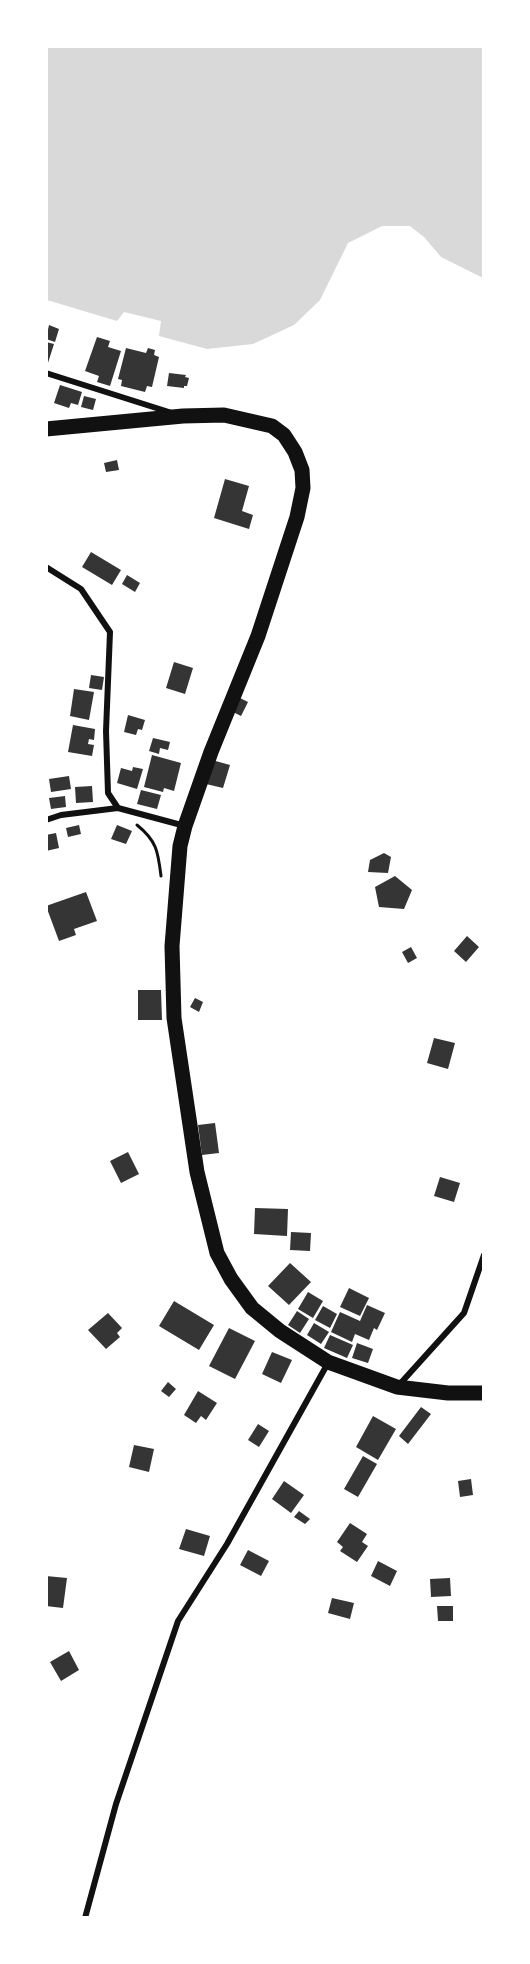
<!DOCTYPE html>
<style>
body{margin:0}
#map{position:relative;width:530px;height:1964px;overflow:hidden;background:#fff;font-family:Barlow,sans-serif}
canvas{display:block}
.frame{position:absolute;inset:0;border:48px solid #fff;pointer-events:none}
</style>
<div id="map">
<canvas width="530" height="1964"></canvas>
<div class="frame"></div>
</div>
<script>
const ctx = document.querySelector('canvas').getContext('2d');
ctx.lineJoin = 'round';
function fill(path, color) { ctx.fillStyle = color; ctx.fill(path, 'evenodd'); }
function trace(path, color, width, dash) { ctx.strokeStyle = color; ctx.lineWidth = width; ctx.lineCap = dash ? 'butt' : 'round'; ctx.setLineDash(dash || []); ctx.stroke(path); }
const water = new Path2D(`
 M 46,47 L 483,47 L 483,278 L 441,257 L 424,237 L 410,226 L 382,226 L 348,243 L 320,300 L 294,325 L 253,344 L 207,349 L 159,336 L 161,321 L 124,312 L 117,321 L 47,300 Z`);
const building = new Path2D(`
 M 49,325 L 59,329 L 55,342 L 46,339 Z
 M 97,337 L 110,341 L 108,347 L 121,351 L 110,386 L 97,382 L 99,376 L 85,371 Z
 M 46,342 L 54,344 L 47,366 L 46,366 Z
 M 126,348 L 146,353 L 148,348 L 155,350 L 154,355 L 159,357 L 152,387 L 147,386 L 145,392 L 121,386 L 122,380 L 118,379 Z
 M 169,373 L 186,375 L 185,377 L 189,378 L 187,386 L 184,386 L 184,388 L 167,386 Z
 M 60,385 L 82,392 L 78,405 L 71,403 L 69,408 L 54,403 Z
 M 84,396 L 96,399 L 93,410 L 81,407 Z
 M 117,460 L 119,470 L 106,472 L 104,463 Z
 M 225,479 L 249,486 L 242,511 L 253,515 L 249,529 L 214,518 Z
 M 91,552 L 121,570 L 112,585 L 82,567 Z
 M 127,575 L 140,583 L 135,592 L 122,584 Z
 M 174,662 L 193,668 L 185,694 L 166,688 Z
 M 91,675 L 104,677 L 102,690 L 89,688 Z
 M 74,689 L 94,692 L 89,720 L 70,716 Z
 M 240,698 L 248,702 L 241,716 L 233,712 Z
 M 128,715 L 145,720 L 142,730 L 138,729 L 136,735 L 124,732 Z
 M 73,725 L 95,729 L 94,740 L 89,739 L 88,744 L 94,745 L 92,756 L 68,752 Z
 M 153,738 L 170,742 L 168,750 L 160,748 L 159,754 L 149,751 Z
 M 152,755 L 181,763 L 174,791 L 164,788 L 163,792 L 144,787 Z
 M 212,760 L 230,765 L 223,788 L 206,784 Z
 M 133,767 L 143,769 L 137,789 L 117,783 L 121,768 L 132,771 Z
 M 69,776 L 71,789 L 51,792 L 49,779 Z
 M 92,786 L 93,802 L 76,803 L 75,787 Z
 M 141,790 L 161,795 L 157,809 L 137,804 Z
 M 65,796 L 66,807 L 51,809 L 49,798 Z
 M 79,825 L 81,834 L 68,837 L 66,828 Z
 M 117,825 L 132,831 L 126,844 L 111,839 Z
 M 56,833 L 59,848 L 46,851 L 46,835 Z
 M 384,853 L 391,857 L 388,873 L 368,872 L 370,860 Z
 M 395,876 L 412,890 L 404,909 L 379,907 L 375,887 Z
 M 86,892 L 97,921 L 74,929 L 76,935 L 59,941 L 46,906 Z
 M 467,936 L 479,947 L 466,962 L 454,951 Z
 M 411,947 L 417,958 L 408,963 L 402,952 Z
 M 138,990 L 161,990 L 162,1020 L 138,1020 Z
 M 195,998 L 203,1002 L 199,1012 L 190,1007 Z
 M 434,1038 L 455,1043 L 448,1069 L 427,1063 Z
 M 215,1123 L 219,1153 L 202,1155 L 198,1125 Z
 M 128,1152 L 139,1174 L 121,1183 L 110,1161 Z
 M 440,1177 L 460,1183 L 454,1202 L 434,1196 Z
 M 255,1208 L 288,1209 L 287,1236 L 254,1234 Z
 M 291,1232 L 311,1233 L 310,1251 L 290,1250 Z
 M 290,1263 L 311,1282 L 289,1305 L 268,1286 Z
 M 349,1288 L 369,1298 L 360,1316 L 340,1307 Z
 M 308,1292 L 323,1301 L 313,1318 L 298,1309 Z
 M 174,1301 L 214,1325 L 199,1350 L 159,1326 Z
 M 367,1305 L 385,1313 L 377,1330 L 374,1328 L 369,1340 L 355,1334 L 352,1342 L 331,1332 L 340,1312 L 360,1321 Z
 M 323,1306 L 337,1314 L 330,1328 L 315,1320 Z
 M 297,1311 L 309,1319 L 300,1333 L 288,1325 Z
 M 108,1313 L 122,1328 L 117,1333 L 120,1337 L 106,1349 L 88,1330 Z
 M 314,1323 L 329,1332 L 321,1344 L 307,1335 Z
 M 229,1328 L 255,1341 L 235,1379 L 209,1366 Z
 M 330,1335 L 353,1345 L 347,1358 L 324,1348 Z
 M 357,1343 L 373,1349 L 368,1363 L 352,1358 Z
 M 272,1352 L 292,1360 L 281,1383 L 262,1374 Z
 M 168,1382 L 176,1389 L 169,1397 L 161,1391 Z
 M 198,1391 L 217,1403 L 206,1420 L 201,1416 L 196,1423 L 184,1415 Z
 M 421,1407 L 431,1414 L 408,1444 L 399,1436 Z
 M 373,1416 L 396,1429 L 378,1460 L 356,1447 Z
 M 258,1424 L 269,1431 L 259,1447 L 248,1440 Z
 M 134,1445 L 154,1449 L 149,1472 L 129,1467 Z
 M 363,1456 L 377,1464 L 358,1497 L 344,1489 Z
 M 471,1479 L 473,1495 L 460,1497 L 458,1481 Z
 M 284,1481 L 304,1495 L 291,1513 L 272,1499 Z
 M 299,1511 L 310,1519 L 305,1524 L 294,1517 Z
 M 350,1523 L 367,1534 L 362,1542 L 368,1546 L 357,1562 L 340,1551 L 343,1547 L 337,1542 Z
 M 186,1529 L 210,1536 L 204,1556 L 179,1549 Z
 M 248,1550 L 269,1561 L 261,1576 L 240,1565 Z
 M 378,1561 L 397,1571 L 390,1586 L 371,1576 Z
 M 46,1576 L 67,1578 L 63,1608 L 46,1606 Z
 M 450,1578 L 451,1596 L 431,1597 L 430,1579 Z
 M 332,1598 L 354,1603 L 350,1619 L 328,1613 Z
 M 437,1606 L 453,1606 L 453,1621 L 438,1621 Z
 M 69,1651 L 79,1670 L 61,1681 L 50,1662 Z`);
const path = new Path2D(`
 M 137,825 C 157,841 158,852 161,876`);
const minor = new Path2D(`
 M 46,373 L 172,413
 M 46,567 L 81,589 L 110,632 L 106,731 L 108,793 L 118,808 L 185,826
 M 46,820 L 61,815 L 118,808
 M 399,1385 L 464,1313 L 484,1255
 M 85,1918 L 116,1804 L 178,1621 L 227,1544 L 328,1363`);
const primary = new Path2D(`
 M 46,429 L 183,416 L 224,415 L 272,426 L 284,435 L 295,452 L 302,470 L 303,488 L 297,517 L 258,636 L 211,752 L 185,826 L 180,846 L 172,946 L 174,1018 L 197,1172 L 217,1253 L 231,1279 L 252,1308 L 280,1331 L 328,1362 L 397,1387 L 448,1393 L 484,1393`);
fill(water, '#d9d9d9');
fill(building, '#353535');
trace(path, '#111', 3);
trace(minor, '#111', 6);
trace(primary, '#111', 15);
</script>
